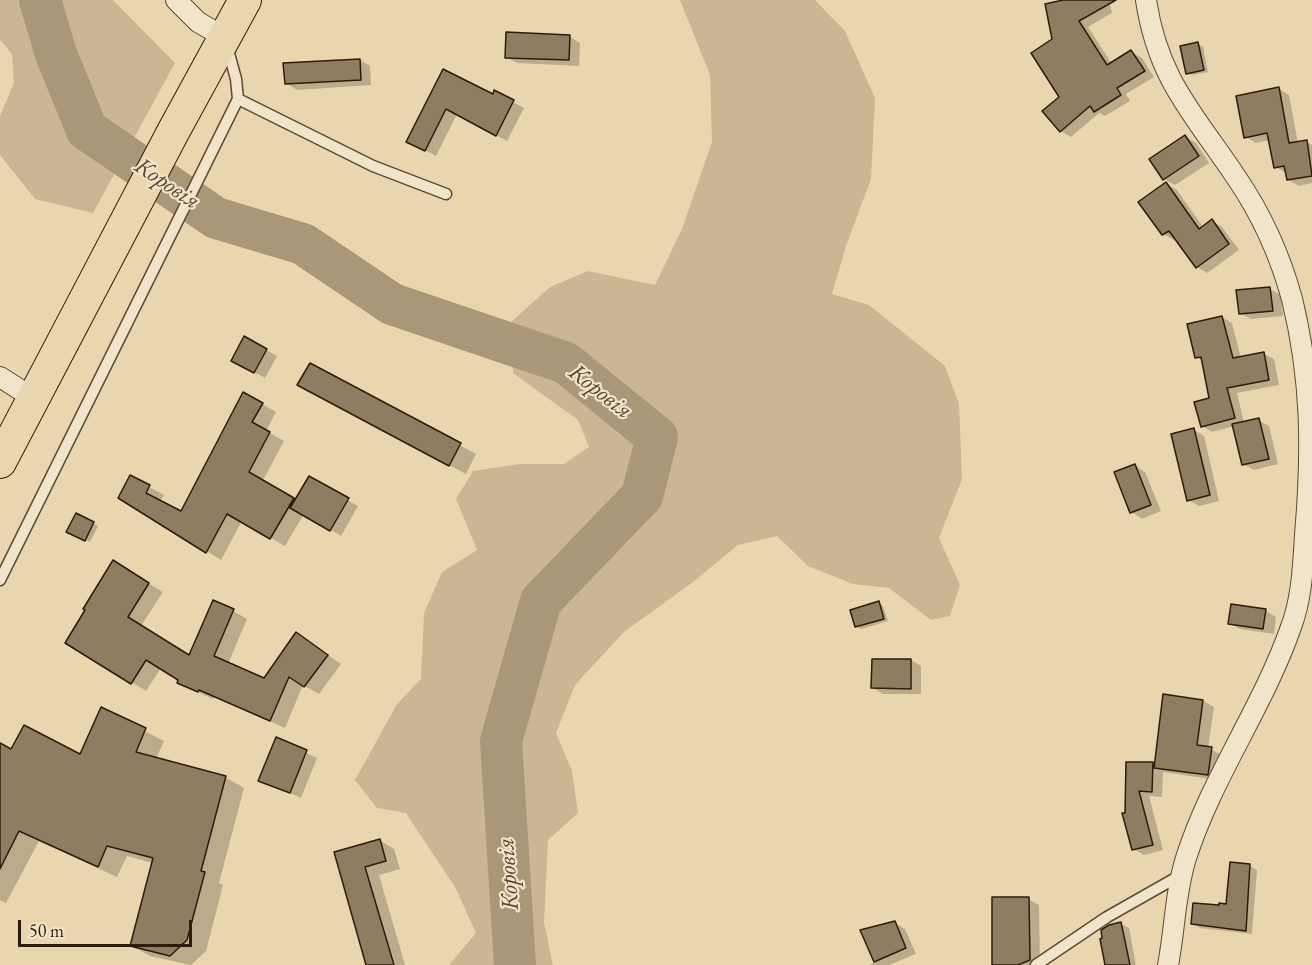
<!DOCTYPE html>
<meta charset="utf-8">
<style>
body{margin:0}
#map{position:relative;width:1312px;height:965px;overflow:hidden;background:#ead6ae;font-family:"EB Garamond",serif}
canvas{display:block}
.scale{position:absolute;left:18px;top:920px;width:174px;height:27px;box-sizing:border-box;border:3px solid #2d1c0d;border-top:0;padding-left:8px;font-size:18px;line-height:21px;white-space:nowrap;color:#2d1c0d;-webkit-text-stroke:4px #f1e4ca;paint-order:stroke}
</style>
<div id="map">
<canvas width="1312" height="965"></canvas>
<div class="scale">50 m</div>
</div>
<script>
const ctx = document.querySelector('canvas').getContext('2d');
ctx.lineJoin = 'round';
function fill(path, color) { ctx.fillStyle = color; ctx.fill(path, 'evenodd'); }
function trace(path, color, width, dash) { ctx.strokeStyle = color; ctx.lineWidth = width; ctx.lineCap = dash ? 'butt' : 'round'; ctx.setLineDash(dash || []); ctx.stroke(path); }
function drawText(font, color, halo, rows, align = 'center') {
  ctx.font = font + ' "EB Garamond",serif'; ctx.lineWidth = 4.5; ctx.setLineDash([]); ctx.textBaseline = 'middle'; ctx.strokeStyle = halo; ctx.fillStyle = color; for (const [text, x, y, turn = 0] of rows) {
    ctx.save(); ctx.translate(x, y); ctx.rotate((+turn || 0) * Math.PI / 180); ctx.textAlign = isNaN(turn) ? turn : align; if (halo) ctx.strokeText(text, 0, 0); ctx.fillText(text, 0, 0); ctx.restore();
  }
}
const green = new Path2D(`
 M 0,0 L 113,0 L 175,63 L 93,213 L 35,199 L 0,155 L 0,116 L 14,83 L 12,54 L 0,40 Z
 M 680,0 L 815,0 L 845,31 L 875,98 L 871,179 L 846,246 L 832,294 L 869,305 L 945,366 L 959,404 L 962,479 L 939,538 L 960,585 L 950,616 L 931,620 L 889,588 L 853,584 L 808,566 L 777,536 L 738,545 L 693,582 L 624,632 L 575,685 L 556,733 L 572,771 L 578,813 L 548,840 L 544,923 L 553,965 L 449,965 L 476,933 L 455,887 L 406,813 L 377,808 L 355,780 L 397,704 L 421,679 L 424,613 L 442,572 L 477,550 L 456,499 L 473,471 L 520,464 L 564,464 L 589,447 L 578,420 L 513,373 L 512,321 L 550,287 L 588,271 L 655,285 L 682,229 L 712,142 L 710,75 Z`);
const shadow = new Path2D(`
 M 1063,0 L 1109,0 L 1112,13 L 1088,27 L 1112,64 L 1131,52 L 1142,58 L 1154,77 L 1126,94 L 1130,101 L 1105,116 L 1099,113 L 1071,137 L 1061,131 L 1061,97 L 1054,40 Z
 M 570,37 L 580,43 L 579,66 L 517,63 L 506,57 Z
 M 1198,44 L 1203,47 L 1208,72 L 1192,75 L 1187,73 Z
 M 360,60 L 370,66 L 371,85 L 297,90 L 286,83 Z
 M 444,71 L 493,96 L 495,92 L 524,108 L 507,141 L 457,114 L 436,156 L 419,147 Z
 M 1279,89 L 1289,95 L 1298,143 L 1306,142 L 1312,145 L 1312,183 L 1299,186 L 1288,180 L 1287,173 L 1275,167 L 1269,140 L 1256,143 L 1246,137 Z
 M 1185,137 L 1196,143 L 1209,163 L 1175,185 L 1164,179 Z
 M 1166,184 L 1177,190 L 1203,227 L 1212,221 L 1222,227 L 1239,250 L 1207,273 L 1197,267 L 1176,238 L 1174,240 L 1163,234 Z
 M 1270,289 L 1281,295 L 1283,316 L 1251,319 L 1240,313 Z
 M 1222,317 L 1232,323 L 1241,358 L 1264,354 L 1274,359 L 1279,385 L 1237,393 L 1244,423 L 1258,420 L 1269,426 L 1278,464 L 1254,470 L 1243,464 L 1234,426 L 1212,432 L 1202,426 L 1210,399 L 1203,361 L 1196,357 Z
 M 245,338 L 277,356 L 265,378 L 233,360 Z
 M 310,365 L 476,454 L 466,474 L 315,394 Z
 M 244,394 L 276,412 L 266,431 L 284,441 L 262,482 L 296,501 L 309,478 L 358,506 L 341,536 L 304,514 L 285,546 L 242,521 L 221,560 L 120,497 L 131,477 L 164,495 L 160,502 L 181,513 Z
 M 1194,430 L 1204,436 L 1219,501 L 1199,506 L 1189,500 Z
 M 1135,466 L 1145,472 L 1161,511 L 1142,519 L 1132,512 L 1116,473 Z
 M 76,515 L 98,526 L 90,542 L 73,534 Z
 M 128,571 L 163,592 L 141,626 L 190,657 L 233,611 L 247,619 L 228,664 L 264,680 L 297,634 L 341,664 L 319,694 L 303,685 L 285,728 L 214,697 L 213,699 L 193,690 L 179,682 L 180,679 L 161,668 L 146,691 L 67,643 Z
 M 878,603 L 883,606 L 888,621 L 861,629 L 856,626 Z
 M 1232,606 L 1266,611 L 1276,617 L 1274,634 L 1240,629 L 1229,623 Z
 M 911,660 L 921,666 L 921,694 L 883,694 L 873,688 Z
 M 1165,696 L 1203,701 L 1214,707 L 1208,748 L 1222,755 L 1218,780 L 1163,772 L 1162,797 L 1149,796 L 1163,850 L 1144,855 L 1134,849 L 1126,814 L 1153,764 L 1156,766 Z
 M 101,709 L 164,741 L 156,759 L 225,777 L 244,788 L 219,883 L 223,885 L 206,951 L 191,965 L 150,956 L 131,945 L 153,863 L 127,856 L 117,877 L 39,841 L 6,903 L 0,900 L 0,745 L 12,752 L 80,756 Z
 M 276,739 L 317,758 L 301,798 L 260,780 Z
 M 379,840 L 394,849 L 400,869 L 379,875 L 405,965 L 368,965 L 336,853 Z
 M 1231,864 L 1250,866 L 1257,870 L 1252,934 L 1200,928 L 1193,923 L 1227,905 Z
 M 1028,899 L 1039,905 L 1040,965 L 995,965 Z
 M 895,923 L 905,929 L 916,954 L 889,965 L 869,965 L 876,962 L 862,931 Z
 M 1121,924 L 1129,928 L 1136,965 L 1107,965 L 1104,939 Z`);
const river = new Path2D(`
 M 40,0 L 56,54 L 87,130 L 216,218 L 303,244 L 392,304 L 566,363 L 657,437 L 642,496 L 541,601 L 501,741 L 515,965`);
const building = new Path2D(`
 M 1063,0 L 1116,0 L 1079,21 L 1107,65 L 1131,50 L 1145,71 L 1117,88 L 1121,95 L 1094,112 L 1090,106 L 1060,132 L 1042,111 L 1059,97 L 1031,53 L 1052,39 L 1045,4 Z
 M 506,32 L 570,35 L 569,60 L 505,58 Z
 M 1198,42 L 1204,70 L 1186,74 L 1180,46 Z
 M 360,59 L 361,80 L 285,84 L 283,63 Z
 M 443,69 L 493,94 L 494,90 L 514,100 L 496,136 L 446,109 L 425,151 L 406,142 Z
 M 1279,87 L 1289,143 L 1307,140 L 1312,176 L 1287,180 L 1284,166 L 1274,168 L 1267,133 L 1244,138 L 1236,96 Z
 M 1185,135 L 1199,156 L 1163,180 L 1149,159 Z
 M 1166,182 L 1199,229 L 1212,219 L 1229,244 L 1196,268 L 1169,231 L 1162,235 L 1138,202 Z
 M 1270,287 L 1273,311 L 1239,314 L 1236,290 Z
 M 1222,316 L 1233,358 L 1264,352 L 1269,380 L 1227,388 L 1235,418 L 1201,427 L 1194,402 L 1209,398 L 1201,357 L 1195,358 L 1187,324 Z
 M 244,336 L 267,349 L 254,373 L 231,361 Z
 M 310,363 L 461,443 L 449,466 L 297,385 Z
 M 243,392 L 263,403 L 252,422 L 270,432 L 249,472 L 294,498 L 270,539 L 227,514 L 206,553 L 118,498 L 130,475 L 150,485 L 146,493 L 181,511 Z
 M 1259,418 L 1269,459 L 1242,465 L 1232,424 Z
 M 1194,428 L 1210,495 L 1187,501 L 1171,434 Z
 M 1135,464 L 1151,505 L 1130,513 L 1114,472 Z
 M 309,476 L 349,498 L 330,531 L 290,508 Z
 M 76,513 L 94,522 L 85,541 L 66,532 Z
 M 113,560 L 149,583 L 128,617 L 189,655 L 213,600 L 234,609 L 214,656 L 264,678 L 296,632 L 328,655 L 304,687 L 289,677 L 270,721 L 199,690 L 198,692 L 177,683 L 178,680 L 146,660 L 131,684 L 65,643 L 85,610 L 83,609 Z
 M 879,601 L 884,619 L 855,627 L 850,610 Z
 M 1231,604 L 1266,609 L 1263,629 L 1228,624 Z
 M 872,659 L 911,659 L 911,689 L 871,688 Z
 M 1163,694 L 1203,700 L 1197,745 L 1212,747 L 1208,775 L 1154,768 Z
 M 101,707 L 146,728 L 136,752 L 226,776 L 201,871 L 205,872 L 187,940 L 170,956 L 130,946 L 153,858 L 107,846 L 98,867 L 19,831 L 0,869 L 0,743 L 11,749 L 24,725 L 80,754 Z
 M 276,737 L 307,750 L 290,793 L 258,781 Z
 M 1126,762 L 1153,762 L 1152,792 L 1139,791 L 1153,845 L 1132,850 L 1122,813 L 1125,813 Z
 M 380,839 L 386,861 L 365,867 L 394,965 L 366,965 L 334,852 Z
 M 1230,862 L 1250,864 L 1246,931 L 1191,924 L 1193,903 L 1219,905 L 1219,903 L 1226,904 Z
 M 992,897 L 1029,897 L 1030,960 L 1018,965 L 992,965 Z
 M 895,921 L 906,948 L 874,962 L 860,930 Z
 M 1121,922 L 1130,965 L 1105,965 L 1100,939 L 1102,938 L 1101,930 L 1109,925 Z`);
const service = new Path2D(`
 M 238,99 L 373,166 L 446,194
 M 0,580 L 238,99 L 236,79 L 227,46
 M 1036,965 L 1107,917 L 1181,875`);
const minor = new Path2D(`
 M 176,0 L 198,22 L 224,37
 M 1146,0 C 1158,80 1194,114 1236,177 C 1262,215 1280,255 1292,299 C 1312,380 1312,453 1305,535 C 1303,566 1302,598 1291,627 C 1263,707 1212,777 1186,858 C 1175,893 1175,929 1168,965
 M 0,377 L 33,398`);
const primary = new Path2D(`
 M 0,462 L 173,132 L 245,0`);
const waterNames = [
 ["Коровія",167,184,34],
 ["Коровія",600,392,38],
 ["Коровія",509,874,-94]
];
fill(green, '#cab693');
fill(shadow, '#0003');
trace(river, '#aa9777', 42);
fill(building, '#8f7d61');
trace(building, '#2d1c0d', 1.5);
trace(service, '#5c4a35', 13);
trace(minor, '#5c4a35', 22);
trace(primary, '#2d1c0d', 34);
trace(service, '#f1e4ca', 10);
trace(minor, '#f1e4ca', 20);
trace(primary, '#ead6ae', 32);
drawText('italic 24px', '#594732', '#f1e4ca', waterNames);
</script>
